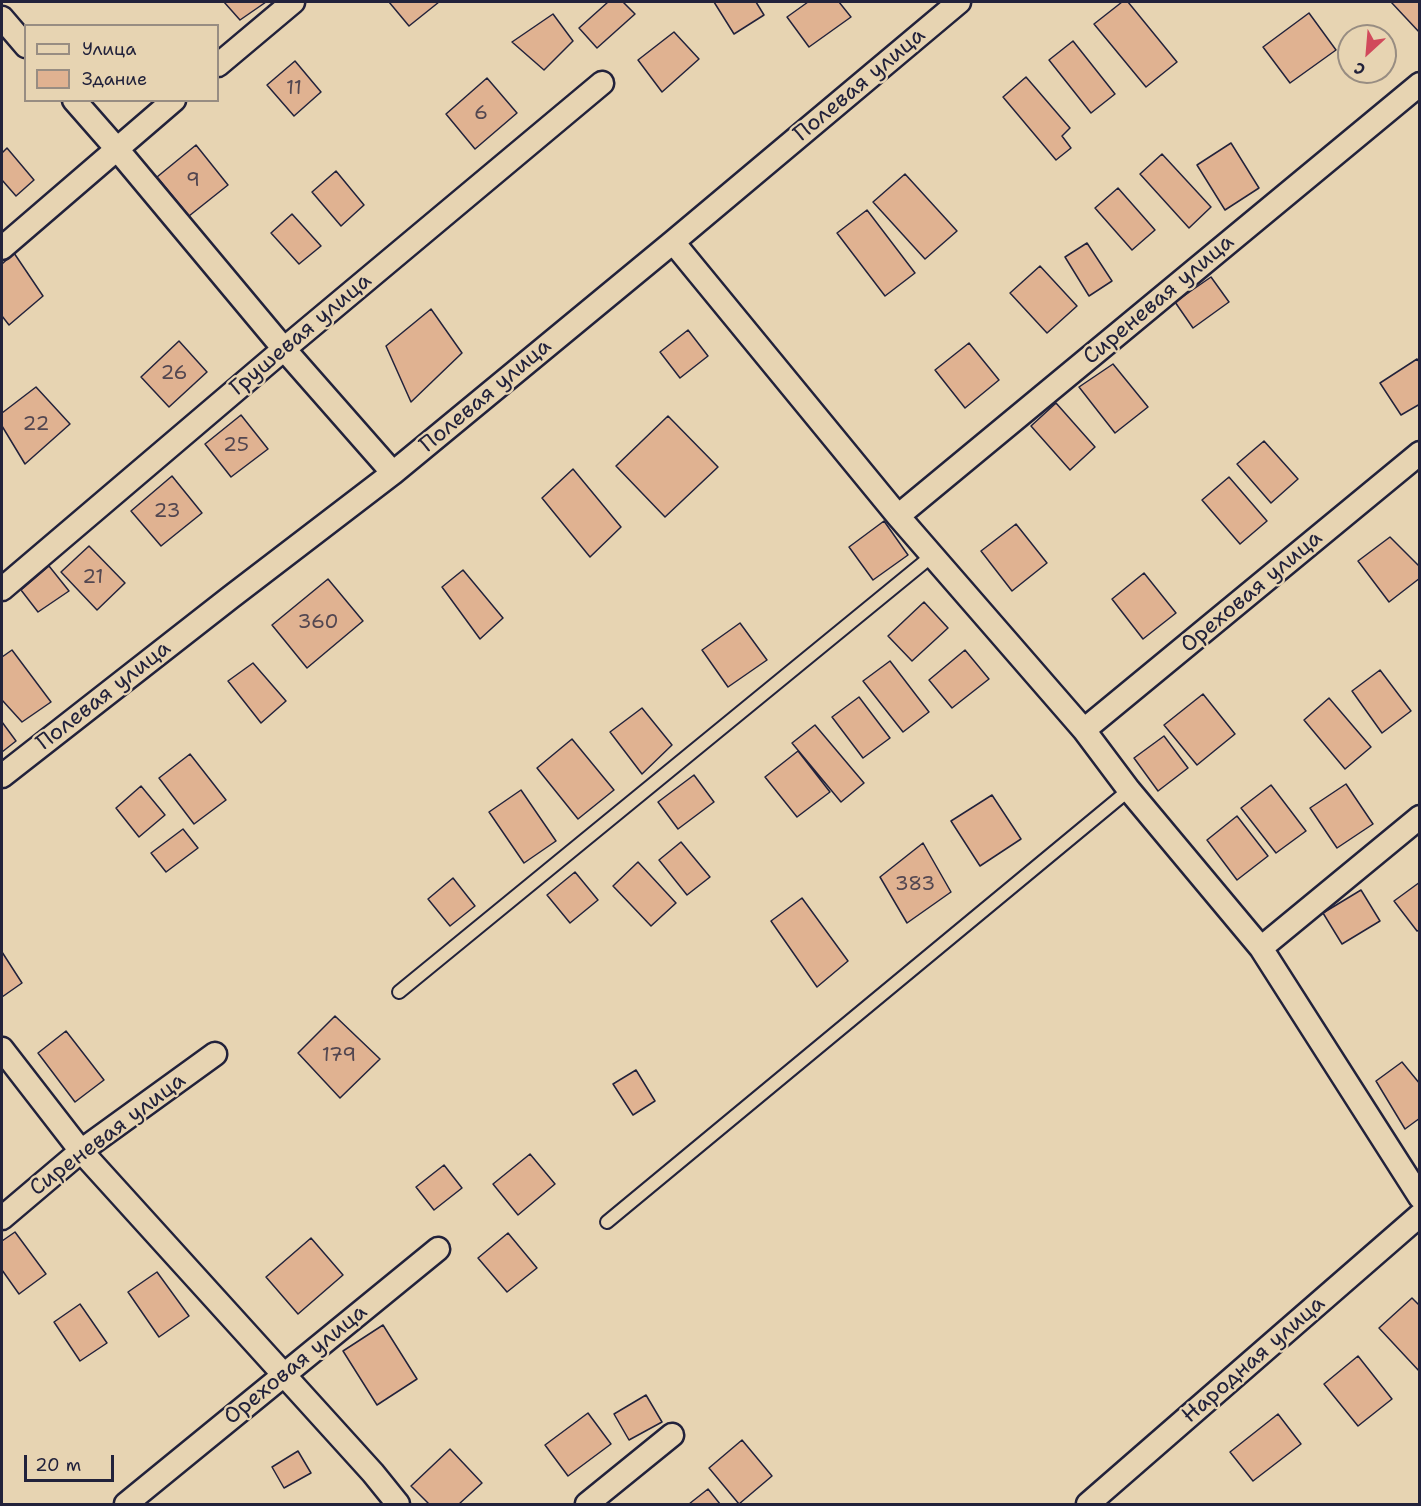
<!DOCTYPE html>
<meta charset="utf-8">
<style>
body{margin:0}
#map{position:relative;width:1421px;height:1506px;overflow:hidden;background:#e7d4b2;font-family:"Shantell Sans",sans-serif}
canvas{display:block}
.frame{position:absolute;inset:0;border:3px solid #22223b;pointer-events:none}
.legend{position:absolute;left:24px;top:24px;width:195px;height:78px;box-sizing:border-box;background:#e7d4b2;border:2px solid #988d82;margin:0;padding:8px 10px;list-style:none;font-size:18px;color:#22223b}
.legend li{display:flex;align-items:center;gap:12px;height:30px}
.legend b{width:30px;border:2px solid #988d82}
.north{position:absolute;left:1337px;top:24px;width:60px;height:60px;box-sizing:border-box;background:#e7d4b2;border:2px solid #988d82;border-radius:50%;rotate:206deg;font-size:16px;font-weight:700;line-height:24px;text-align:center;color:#22223b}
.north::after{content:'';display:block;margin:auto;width:21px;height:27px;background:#d1495b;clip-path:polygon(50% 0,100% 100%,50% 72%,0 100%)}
.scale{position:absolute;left:24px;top:1455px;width:90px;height:27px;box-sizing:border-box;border:3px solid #22223b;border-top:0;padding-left:8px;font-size:18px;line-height:21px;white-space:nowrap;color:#22223b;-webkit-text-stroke:4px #e7d4b2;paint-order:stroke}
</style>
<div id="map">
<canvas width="1421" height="1506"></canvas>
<div class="frame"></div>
<ul class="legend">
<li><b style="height:8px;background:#e7d4b2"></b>Улица</li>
<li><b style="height:16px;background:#e0b291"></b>Здание</li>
</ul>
<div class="north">С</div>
<div class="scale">20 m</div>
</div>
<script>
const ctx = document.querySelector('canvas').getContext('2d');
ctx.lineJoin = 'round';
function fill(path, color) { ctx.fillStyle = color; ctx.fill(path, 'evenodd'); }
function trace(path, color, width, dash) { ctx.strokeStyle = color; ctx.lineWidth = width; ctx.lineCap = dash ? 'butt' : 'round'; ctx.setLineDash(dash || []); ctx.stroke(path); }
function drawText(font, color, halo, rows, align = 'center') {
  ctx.font = font + ' "Shantell Sans",sans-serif'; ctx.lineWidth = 4.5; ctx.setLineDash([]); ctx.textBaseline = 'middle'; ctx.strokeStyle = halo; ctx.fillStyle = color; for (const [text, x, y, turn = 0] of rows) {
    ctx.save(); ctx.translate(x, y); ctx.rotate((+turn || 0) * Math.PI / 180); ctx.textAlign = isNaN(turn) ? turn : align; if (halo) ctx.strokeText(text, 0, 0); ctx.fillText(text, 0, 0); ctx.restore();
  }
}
const building = new Path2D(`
 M 224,2 L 266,2 L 240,20 Z
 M 389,2 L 439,2 L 409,26 Z
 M 608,2 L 623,2 L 635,14 L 597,48 L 579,28 Z
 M 714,2 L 756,2 L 764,15 L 734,34 Z
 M 808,2 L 839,2 L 851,17 L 809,47 L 787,17 Z
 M 1122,2 L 1128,2 L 1177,62 L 1146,87 L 1094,24 Z
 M 1391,2 L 1420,2 L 1420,33 Z
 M 1309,13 L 1336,50 L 1290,83 L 1263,47 Z
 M 553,14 L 573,41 L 544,70 L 512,42 Z
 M 674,32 L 699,59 L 662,92 L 638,60 Z
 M 1073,41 L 1115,94 L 1091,113 L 1049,60 Z
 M 295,61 L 321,92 L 294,116 L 267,85 Z
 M 1026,77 L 1070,128 L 1062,136 L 1071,148 L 1056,160 L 1003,97 Z
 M 487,78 L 517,113 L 475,149 L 446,114 Z
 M 1231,143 L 1259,188 L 1225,210 L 1197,165 Z
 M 196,145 L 228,185 L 189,216 L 157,177 Z
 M 7,148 L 34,180 L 16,196 L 2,180 L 2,153 Z
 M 1162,154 L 1211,207 L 1189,228 L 1140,174 Z
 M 336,171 L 364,205 L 341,226 L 312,192 Z
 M 905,174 L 957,231 L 925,259 L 873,202 Z
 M 1118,188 L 1155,230 L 1132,250 L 1095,208 Z
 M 867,210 L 915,273 L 885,296 L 837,233 Z
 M 292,214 L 321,246 L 299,264 L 271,233 Z
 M 1087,243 L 1112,281 L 1089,296 L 1065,257 Z
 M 14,253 L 43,296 L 9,325 L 2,316 L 2,264 Z
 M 1040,266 L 1077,306 L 1047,333 L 1010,293 Z
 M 1211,277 L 1229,302 L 1193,328 L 1175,302 Z
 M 431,309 L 462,353 L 411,402 L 386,346 Z
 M 688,330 L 708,356 L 680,378 L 660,352 Z
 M 179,341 L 207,372 L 169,407 L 141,377 Z
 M 969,343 L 999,380 L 965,408 L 935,370 Z
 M 1417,359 L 1420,363 L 1420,404 L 1401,415 L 1380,383 Z
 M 1113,364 L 1148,407 L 1115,433 L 1079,387 Z
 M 36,387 L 70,424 L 25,464 L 2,426 L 2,413 Z
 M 1056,403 L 1095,447 L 1070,470 L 1031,426 Z
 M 241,415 L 268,449 L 231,477 L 205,444 Z
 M 668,416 L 718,467 L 665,517 L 616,466 Z
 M 1264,441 L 1298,479 L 1271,503 L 1237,464 Z
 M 573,469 L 621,527 L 590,557 L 542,498 Z
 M 172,476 L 202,513 L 161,546 L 131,511 Z
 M 1229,477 L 1267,521 L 1240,544 L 1202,500 Z
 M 884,521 L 908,555 L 873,580 L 849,547 Z
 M 1016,524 L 1047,563 L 1012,591 L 981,551 Z
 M 1390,537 L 1420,567 L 1420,578 L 1389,602 L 1358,561 Z
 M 89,546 L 125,583 L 97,610 L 61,572 Z
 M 49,566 L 69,591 L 38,612 L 21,590 Z
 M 463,570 L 503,618 L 480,639 L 442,587 Z
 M 1144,573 L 1176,613 L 1143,639 L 1112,599 Z
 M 328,579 L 363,621 L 307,668 L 272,625 Z
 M 924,602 L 948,628 L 912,661 L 888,636 Z
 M 740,623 L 767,660 L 728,687 L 702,650 Z
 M 12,650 L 51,702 L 22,722 L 2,700 L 2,657 Z
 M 965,650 L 989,679 L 952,708 L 929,680 Z
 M 890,661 L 929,712 L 903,732 L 863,681 Z
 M 253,663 L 286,701 L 261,723 L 228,681 Z
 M 1380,670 L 1411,711 L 1382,733 L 1352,691 Z
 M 1203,694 L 1235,734 L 1197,765 L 1164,725 Z
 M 859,697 L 890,738 L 863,758 L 832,717 Z
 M 1329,698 L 1371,747 L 1345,769 L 1304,720 Z
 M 642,708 L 672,745 L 642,774 L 610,732 Z
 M 2,722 L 16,741 L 2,752 Z
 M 815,725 L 864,783 L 841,802 L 792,743 Z
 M 1164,736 L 1188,768 L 1158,791 L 1134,758 Z
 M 572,739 L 614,790 L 578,819 L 537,768 Z
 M 798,751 L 830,792 L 797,817 L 765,777 Z
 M 190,754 L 226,800 L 194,824 L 159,778 Z
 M 694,775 L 714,802 L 678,829 L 658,802 Z
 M 1346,784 L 1373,824 L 1337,848 L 1310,808 Z
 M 1271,785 L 1306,831 L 1276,853 L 1241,808 Z
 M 141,786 L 165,815 L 139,837 L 116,808 Z
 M 521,790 L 556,841 L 524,863 L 489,812 Z
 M 992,795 L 1021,839 L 980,866 L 951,821 Z
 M 1237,816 L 1268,856 L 1237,880 L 1207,840 Z
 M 183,829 L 198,848 L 166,872 L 151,853 Z
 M 681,842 L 710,877 L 687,895 L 659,860 Z
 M 923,843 L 951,892 L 907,923 L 880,877 Z
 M 638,862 L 676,903 L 651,926 L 613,886 Z
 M 575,872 L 598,900 L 570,923 L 547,895 Z
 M 453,878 L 475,906 L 450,926 L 428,899 Z
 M 1420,882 L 1420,930 L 1417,931 L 1394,901 Z
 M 1361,890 L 1380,921 L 1342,944 L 1323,913 Z
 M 802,898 L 848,961 L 817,987 L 771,921 Z
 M 2,952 L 22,983 L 2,997 Z
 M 335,1016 L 380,1059 L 340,1098 L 298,1053 Z
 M 66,1031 L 104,1080 L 75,1102 L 38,1053 Z
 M 1402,1062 L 1420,1084 L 1420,1118 L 1405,1129 L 1376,1081 Z
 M 636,1070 L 655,1101 L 633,1115 L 613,1084 Z
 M 530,1154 L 555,1184 L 518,1215 L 493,1184 Z
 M 444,1165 L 462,1188 L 434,1210 L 416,1187 Z
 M 15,1232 L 46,1274 L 19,1294 L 2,1270 L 2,1241 Z
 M 508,1233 L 537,1268 L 507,1292 L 478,1258 Z
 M 311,1238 L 343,1275 L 298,1314 L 266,1277 Z
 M 157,1272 L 189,1316 L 159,1337 L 128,1292 Z
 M 1412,1298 L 1420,1306 L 1420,1372 L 1379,1328 Z
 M 80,1304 L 107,1343 L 80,1361 L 54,1322 Z
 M 383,1325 L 417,1379 L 377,1405 L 343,1351 Z
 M 1358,1356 L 1392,1399 L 1358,1426 L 1324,1384 Z
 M 646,1395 L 662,1422 L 629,1440 L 614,1414 Z
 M 588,1413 L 611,1444 L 568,1476 L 545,1445 Z
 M 1278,1414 L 1301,1444 L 1253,1481 L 1230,1452 Z
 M 742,1440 L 772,1476 L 739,1504 L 709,1468 Z
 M 450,1449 L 482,1483 L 459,1504 L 429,1504 L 411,1486 Z
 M 298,1451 L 311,1473 L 284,1488 L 272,1467 Z
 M 708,1489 L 720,1504 L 689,1504 Z`);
const service = new Path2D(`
 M 399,992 L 933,555
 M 607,1222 L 1129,790`);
const minor = new Path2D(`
 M 2,18 L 26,46
 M 218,65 L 293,2
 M 74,100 L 117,149 L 284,349 L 393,473
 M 673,242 L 898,516 L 1084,730 L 1129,790 L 1261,948 L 1420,1197
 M 2,248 L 174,100
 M 898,516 L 1420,84
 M 2,589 L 284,349 L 602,83
 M 1084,730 L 1420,453
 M 2,776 L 231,597 L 393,473 L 673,242 L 959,2
 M 1261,948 L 1420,817
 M 2,1049 L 81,1151 L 373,1473 L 398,1504
 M 2,1218 L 81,1151 L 215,1054
 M 126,1504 L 438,1249
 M 587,1504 L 672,1435
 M 1088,1504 L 1420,1215`);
const numberNames = [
 ["11",294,89],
 ["6",481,114],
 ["9",193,181],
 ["26",174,374],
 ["22",36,425],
 ["25",236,446],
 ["23",167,512],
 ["21",93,578],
 ["360",318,623],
 ["383",915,885],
 ["179",339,1056]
];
const streetNames = [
 ["Полевая улица",860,85,-40],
 ["Сиреневая улица",1159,300,-40],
 ["Грушевая улица",301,335,-40],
 ["Полевая улица",486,396,-40],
 ["Ореховая улица",1252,592,-40],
 ["Полевая улица",104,696,-38],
 ["Сиреневая улица",108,1135,-37],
 ["Народная улица",1254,1360,-41],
 ["Ореховая улица",296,1365,-39]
];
fill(building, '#e0b291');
trace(building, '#22223b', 1.5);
trace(service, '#22223b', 16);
trace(minor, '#22223b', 27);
trace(service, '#e7d4b2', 12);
trace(minor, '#e7d4b2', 22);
drawText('20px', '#524650', null, numberNames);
drawText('22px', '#22223b', '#e7d4b2', streetNames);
</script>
